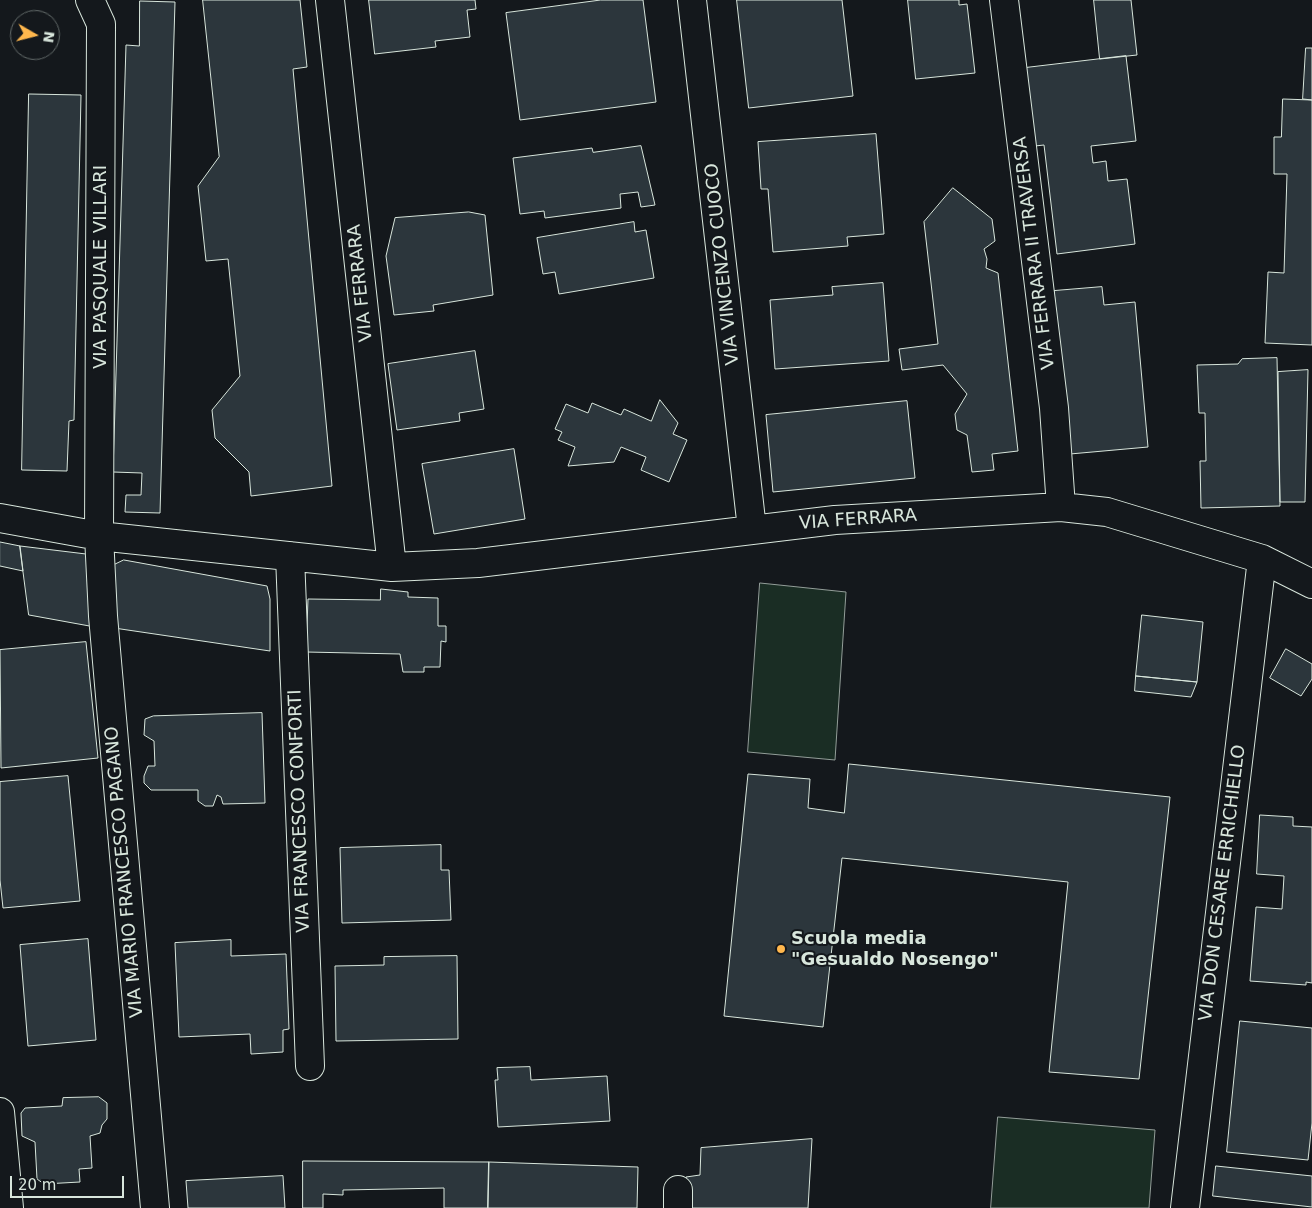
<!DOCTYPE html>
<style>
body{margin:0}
#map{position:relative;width:1312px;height:1208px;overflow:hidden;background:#14181c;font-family:"DejaVu Sans",sans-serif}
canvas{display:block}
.north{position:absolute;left:10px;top:10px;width:50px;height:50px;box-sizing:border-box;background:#14181c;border:1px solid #626a69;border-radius:50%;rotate:98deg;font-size:14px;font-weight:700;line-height:20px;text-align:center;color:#d8e6dc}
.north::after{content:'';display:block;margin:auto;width:18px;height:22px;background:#ffb74d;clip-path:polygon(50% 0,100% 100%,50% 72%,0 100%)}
.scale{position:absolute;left:10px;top:1176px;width:114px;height:22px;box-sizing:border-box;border:2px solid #d8e6dc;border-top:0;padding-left:6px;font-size:15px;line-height:18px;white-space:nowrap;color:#d8e6dc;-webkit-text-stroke:4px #14181c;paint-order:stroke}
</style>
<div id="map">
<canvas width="1312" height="1208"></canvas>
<div class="north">N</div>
<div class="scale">20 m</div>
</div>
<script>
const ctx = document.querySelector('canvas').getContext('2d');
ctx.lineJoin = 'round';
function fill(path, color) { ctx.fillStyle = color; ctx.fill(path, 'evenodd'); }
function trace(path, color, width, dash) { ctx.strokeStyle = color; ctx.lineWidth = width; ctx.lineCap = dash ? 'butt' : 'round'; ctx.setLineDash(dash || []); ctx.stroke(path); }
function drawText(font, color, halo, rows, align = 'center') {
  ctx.font = font + ' "DejaVu Sans",sans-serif'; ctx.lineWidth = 4; ctx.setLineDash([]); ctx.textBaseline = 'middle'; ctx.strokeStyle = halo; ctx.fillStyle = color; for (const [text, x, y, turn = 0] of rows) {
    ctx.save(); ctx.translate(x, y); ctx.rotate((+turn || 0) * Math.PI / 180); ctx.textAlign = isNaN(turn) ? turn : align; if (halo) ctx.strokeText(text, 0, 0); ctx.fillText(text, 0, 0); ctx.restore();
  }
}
const green = new Path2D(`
 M 760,583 L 846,592 L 835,760 L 748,752 Z
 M 998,1117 L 1155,1130 L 1149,1208 L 991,1208 Z`);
const building = new Path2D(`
 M 203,0 L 300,0 L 307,67 L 293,69 L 332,486 L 251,496 L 249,472 L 215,438 L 212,410 L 240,376 L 228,259 L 206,261 L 198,186 L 219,157 Z
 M 369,0 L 475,0 L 476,9 L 467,10 L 470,37 L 435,41 L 436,47 L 375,54 Z
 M 601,0 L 643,0 L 656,102 L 520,120 L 506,13 Z
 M 737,0 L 842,0 L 853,96 L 749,108 Z
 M 908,0 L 959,0 L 959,5 L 967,4 L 975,73 L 916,79 Z
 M 1094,0 L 1131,0 L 1137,55 L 1100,59 Z
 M 140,1 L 175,2 L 160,513 L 125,512 L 126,495 L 141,495 L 142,473 L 113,472 L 126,45 L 139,46 Z
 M 1306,48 L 1312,48 L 1312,100 L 1303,99 Z
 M 1126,56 L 1136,141 L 1091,146 L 1093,163 L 1106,161 L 1108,181 L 1127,179 L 1135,244 L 1057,254 L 1044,145 L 1035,146 L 1025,68 Z
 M 29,94 L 81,95 L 74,420 L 69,421 L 67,471 L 22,470 Z
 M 1283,99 L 1312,100 L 1312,345 L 1265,343 L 1268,272 L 1284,273 L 1287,174 L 1274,174 L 1274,137 L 1281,137 Z
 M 876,134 L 884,234 L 847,237 L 848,246 L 773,252 L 768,189 L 761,189 L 758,142 Z
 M 641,146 L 655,205 L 641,207 L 638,192 L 620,194 L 621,208 L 545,218 L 544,211 L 520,214 L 513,158 L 592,148 L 593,152 Z
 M 953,188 L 992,219 L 995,241 L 984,249 L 987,259 L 986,268 L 998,273 L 1018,451 L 992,454 L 994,470 L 972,472 L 967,435 L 957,430 L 955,414 L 967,394 L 943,365 L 902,370 L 899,349 L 938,344 L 924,222 Z
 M 469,212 L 485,215 L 493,295 L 433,305 L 434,311 L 394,315 L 386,256 L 395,218 Z
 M 634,222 L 635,232 L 646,230 L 654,278 L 559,294 L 555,272 L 543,274 L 537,238 Z
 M 883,283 L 889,361 L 775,369 L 770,300 L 833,295 L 832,287 Z
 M 1102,287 L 1104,305 L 1135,302 L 1148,447 L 1070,454 L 1054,291 Z
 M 475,351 L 484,409 L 459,413 L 460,421 L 397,430 L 388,364 Z
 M 1277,358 L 1280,506 L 1201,508 L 1200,461 L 1206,461 L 1205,413 L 1199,413 L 1197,365 L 1238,364 L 1242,359 Z
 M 1308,370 L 1305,502 L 1280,502 L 1278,372 Z
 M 660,400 L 678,423 L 673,434 L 687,440 L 669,482 L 641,470 L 646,457 L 621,447 L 614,462 L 568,466 L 575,447 L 558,440 L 562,432 L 555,429 L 566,404 L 588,413 L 592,403 L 621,415 L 624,409 L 651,421 Z
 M 907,401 L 915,478 L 773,492 L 766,415 Z
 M 514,449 L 525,519 L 434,534 L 422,464 Z
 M 0,542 L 20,546 L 23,571 L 0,566 Z
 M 20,546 L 86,554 L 95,627 L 29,615 Z
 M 124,560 L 267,586 L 270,599 L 270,651 L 114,628 L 114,565 Z
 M 381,589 L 408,592 L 408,597 L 438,598 L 438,626 L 446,626 L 446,642 L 441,641 L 440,667 L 424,667 L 424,672 L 403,672 L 400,654 L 306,652 L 308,599 L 380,600 Z
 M 1142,615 L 1203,622 L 1197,682 L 1136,676 Z
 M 86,642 L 98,758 L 1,768 L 0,650 Z
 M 1286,649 L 1312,664 L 1312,679 L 1301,696 L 1270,678 Z
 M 1136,676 L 1197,682 L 1191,697 L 1135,691 Z
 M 262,713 L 265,803 L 223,804 L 221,797 L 217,795 L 213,806 L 205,806 L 198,801 L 198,790 L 151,790 L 144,783 L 144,776 L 148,766 L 155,766 L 154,741 L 144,735 L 145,719 L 153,716 Z
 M 849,764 L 1170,797 L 1139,1079 L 1049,1072 L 1068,882 L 842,858 L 823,1027 L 724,1016 L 748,774 L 810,779 L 808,808 L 844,813 Z
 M 68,776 L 80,901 L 3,908 L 0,880 L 0,782 Z
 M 1260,815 L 1293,817 L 1293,826 L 1312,827 L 1312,983 L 1306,982 L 1306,985 L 1250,981 L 1256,907 L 1282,909 L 1284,876 L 1257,874 Z
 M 441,845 L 441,870 L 449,870 L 451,920 L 342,923 L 340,848 Z
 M 88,939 L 96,1040 L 28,1046 L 20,945 Z
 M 231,940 L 231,956 L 286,954 L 289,1029 L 283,1030 L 283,1052 L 251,1054 L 250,1034 L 179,1037 L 175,943 Z
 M 457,956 L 458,1039 L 336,1041 L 335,966 L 384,965 L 384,957 Z
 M 1240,1021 L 1312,1028 L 1312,1123 L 1308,1160 L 1227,1152 Z
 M 530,1067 L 531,1080 L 607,1076 L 610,1121 L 498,1127 L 495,1080 L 498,1080 L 497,1068 Z
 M 99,1097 L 107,1103 L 107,1119 L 102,1125 L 100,1133 L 90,1136 L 92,1168 L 79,1169 L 80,1182 L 44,1184 L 37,1179 L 35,1142 L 22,1136 L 21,1113 L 25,1108 L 62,1106 L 63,1098 Z
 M 812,1139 L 808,1208 L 685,1208 L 686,1177 L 700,1175 L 701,1148 Z
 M 303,1161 L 489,1162 L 488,1208 L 444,1208 L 444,1188 L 343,1190 L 343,1195 L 323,1194 L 323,1208 L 303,1208 Z
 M 489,1162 L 638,1167 L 637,1208 L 488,1208 Z
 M 1216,1166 L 1312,1176 L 1312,1207 L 1213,1196 Z
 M 283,1176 L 285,1208 L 188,1208 L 186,1181 Z`);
const street = new Path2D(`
 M 90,0 L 101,24 L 99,536 L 103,616 L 155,1208
 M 330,0 L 392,567
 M 692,0 L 752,529
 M 1004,0 L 1054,408 L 1061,507
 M 0,518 L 99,536 L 392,567 L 478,563 L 835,520 L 1061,507 L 1107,512 L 1262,559 L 1312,584
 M 290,556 L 310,1066
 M 0,1112 L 9,1208
 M 678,1208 L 678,1190
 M 1185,1208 L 1262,559`);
const markers = [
 [781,949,5,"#ffb74d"]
];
const streetNames = [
 ["VIA FERRARA II TRAVERSA",1035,253,-97],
 ["VIA VINCENZO CUOCO",723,264,-96],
 ["VIA PASQUALE VILLARI",101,267,-90],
 ["VIA FERRARA",361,283,-96],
 ["VIA FERRARA",858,520,-4],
 ["VIA FRANCESCO CONFORTI",300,811,-92],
 ["VIA MARIO FRANCESCO PAGANO",125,872,-95],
 ["VIA DON CESARE ERRICHIELLO",1223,883,-83]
];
const poiNames = [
 ["Scuola media",791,939],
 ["\"Gesualdo Nosengo\"",791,960]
];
fill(green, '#1a2d24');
trace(green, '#939e99', 1);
fill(building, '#2c363c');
trace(building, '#d8e6dc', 1);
trace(street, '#d8e6dc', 30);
trace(street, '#14181c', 28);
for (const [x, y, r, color] of markers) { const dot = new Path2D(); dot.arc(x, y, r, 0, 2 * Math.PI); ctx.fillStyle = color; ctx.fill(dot); trace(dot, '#14181c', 2); }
drawText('18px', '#d8e6dc', '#14181c', streetNames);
drawText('bold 18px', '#d8e6dc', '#14181c', poiNames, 'left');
</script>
